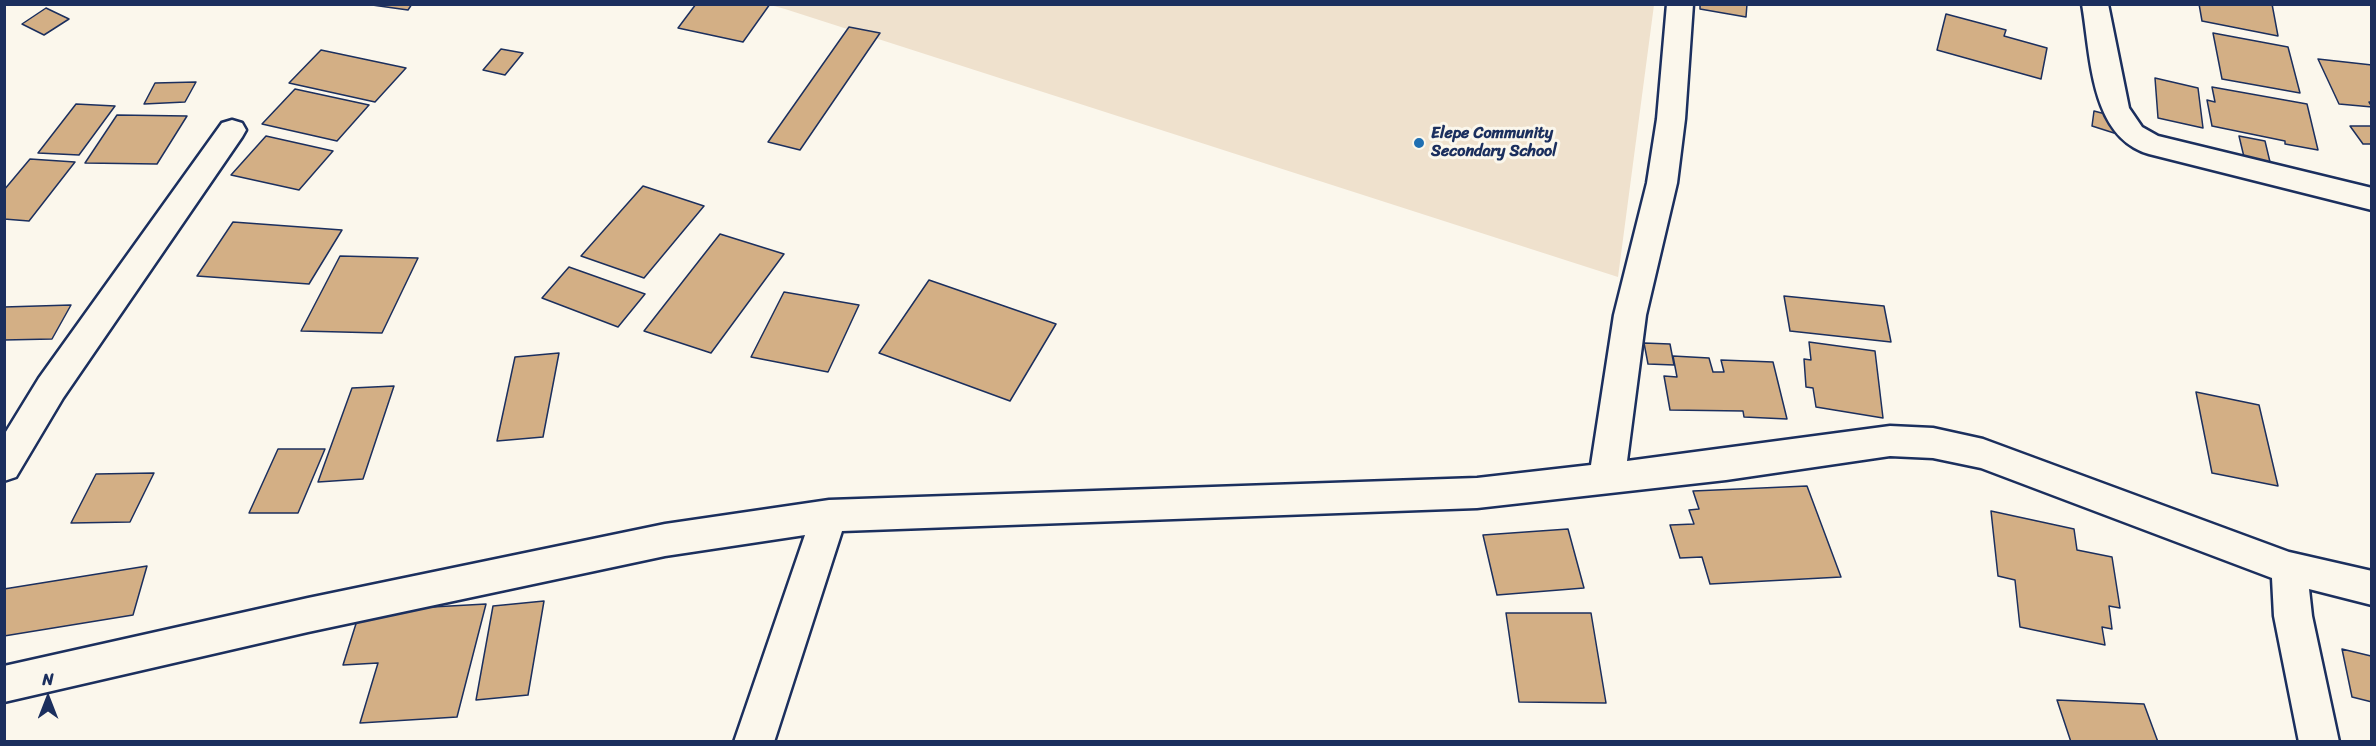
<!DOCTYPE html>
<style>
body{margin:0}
#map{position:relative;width:2376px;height:746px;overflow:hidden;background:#fbf7ec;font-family:Sriracha,sans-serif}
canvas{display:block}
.frame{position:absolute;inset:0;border:6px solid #1b2f5e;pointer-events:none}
.north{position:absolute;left:18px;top:668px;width:60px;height:60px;-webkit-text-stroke:4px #fbf7ec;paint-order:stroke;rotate:0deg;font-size:16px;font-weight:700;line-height:24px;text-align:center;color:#1b2f5e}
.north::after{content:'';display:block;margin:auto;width:21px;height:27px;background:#1b2f5e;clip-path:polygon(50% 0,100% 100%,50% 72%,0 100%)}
</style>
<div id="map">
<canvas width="2376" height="746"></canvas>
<div class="frame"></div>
<div class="north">N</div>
</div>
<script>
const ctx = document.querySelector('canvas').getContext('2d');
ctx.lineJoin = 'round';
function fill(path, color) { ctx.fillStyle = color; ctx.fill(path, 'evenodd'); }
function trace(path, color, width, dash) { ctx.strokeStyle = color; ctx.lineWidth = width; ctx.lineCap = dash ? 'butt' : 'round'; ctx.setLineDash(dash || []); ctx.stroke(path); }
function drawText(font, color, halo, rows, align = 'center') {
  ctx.font = font + ' Sriracha,sans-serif'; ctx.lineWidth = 6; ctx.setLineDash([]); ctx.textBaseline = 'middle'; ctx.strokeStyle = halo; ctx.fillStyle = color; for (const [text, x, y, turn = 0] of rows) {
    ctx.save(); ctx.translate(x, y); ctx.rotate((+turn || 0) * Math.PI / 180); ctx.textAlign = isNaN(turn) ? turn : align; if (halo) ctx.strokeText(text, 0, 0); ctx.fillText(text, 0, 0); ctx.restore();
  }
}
const built = new Path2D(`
 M 770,5 L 1654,5 L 1618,277 L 785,9 Z`);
const building = new Path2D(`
 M 365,4 L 412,4 L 408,10 Z
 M 696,4 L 770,4 L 743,42 L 678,28 Z
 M 1700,4 L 1747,4 L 1746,17 L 1700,9 Z
 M 2199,4 L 2272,4 L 2278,36 L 2202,21 Z
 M 46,8 L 69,19 L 44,35 L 22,24 Z
 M 1946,14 L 2006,30 L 2004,36 L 2047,48 L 2041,79 L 1937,50 Z
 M 849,27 L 880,33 L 800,150 L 768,142 Z
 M 2213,33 L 2288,47 L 2300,93 L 2222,79 Z
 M 501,49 L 523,53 L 505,75 L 483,70 Z
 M 321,50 L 406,68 L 375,102 L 289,83 Z
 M 2318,59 L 2372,65 L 2372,102 L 2369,102 L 2372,107 L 2339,104 Z
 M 2155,78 L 2198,88 L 2203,128 L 2158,118 Z
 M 196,82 L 185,102 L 144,104 L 155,83 Z
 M 2212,87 L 2307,104 L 2318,150 L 2285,144 L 2285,141 L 2212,126 L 2207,100 L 2215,102 Z
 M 295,89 L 369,105 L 337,141 L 262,124 Z
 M 76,104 L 115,106 L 79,155 L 38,153 Z
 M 2094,111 L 2117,117 L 2114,133 L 2092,126 Z
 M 117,115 L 187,116 L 157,164 L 85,163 Z
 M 2350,126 L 2372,126 L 2372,144 L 2363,144 Z
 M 266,136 L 333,151 L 299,190 L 231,175 Z
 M 2239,136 L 2265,141 L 2270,162 L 2244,157 Z
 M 30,159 L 75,162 L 29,221 L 4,219 L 4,190 Z
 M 643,186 L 704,206 L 644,278 L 581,256 Z
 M 233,222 L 342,230 L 309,284 L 197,276 Z
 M 720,234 L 784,254 L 711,353 L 644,331 Z
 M 340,256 L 418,258 L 382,333 L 301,331 Z
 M 569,267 L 645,294 L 618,327 L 542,298 Z
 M 929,280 L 1056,324 L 1010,401 L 879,353 Z
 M 784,292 L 859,305 L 828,372 L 751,357 Z
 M 1784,296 L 1884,306 L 1891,342 L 1790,331 Z
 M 71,305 L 52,339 L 4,340 L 4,307 Z
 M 1809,342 L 1875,351 L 1883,418 L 1816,407 L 1813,388 L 1806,387 L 1804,359 L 1811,360 Z
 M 1644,343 L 1670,344 L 1674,365 L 1648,364 Z
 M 559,353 L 543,437 L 497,441 L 515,357 Z
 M 1673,356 L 1709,358 L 1713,372 L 1724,372 L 1721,360 L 1773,362 L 1787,419 L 1744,417 L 1743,411 L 1670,410 L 1664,376 L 1677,377 Z
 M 394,386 L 363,479 L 318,482 L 352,388 Z
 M 2196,392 L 2259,405 L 2278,486 L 2212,473 Z
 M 278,449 L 325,449 L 298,513 L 249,513 Z
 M 154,473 L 130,522 L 71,523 L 96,474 Z
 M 1807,486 L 1841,577 L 1710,584 L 1702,557 L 1680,558 L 1670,525 L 1694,524 L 1689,510 L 1699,509 L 1693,491 Z
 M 1991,511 L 2074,529 L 2077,550 L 2112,557 L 2120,608 L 2109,606 L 2112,629 L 2102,627 L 2105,645 L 2020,627 L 2015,580 L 1998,576 Z
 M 1568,529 L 1584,588 L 1497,595 L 1483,535 Z
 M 147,566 L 133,615 L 4,636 L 4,589 Z
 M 544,601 L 528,695 L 476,700 L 493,606 Z
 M 486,604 L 457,717 L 360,723 L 378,663 L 343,665 L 360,611 Z
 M 1506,613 L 1591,613 L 1606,703 L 1519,702 Z
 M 2342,649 L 2371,656 L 2372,702 L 2352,697 Z
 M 2057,700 L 2144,704 L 2158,742 L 2071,742 Z`);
const minor = new Path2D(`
 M 1667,4 L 1693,4 L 1685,119 L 1677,183 L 1646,315 L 1627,461 L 1890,426 L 1933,428 L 1983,439 L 2289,552 L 2372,571 L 2372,605 L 2309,589 L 2312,616 L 2339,742 L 2299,742 L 2274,616 L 2272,578 L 1981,468 L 1933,458 L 1890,456 L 1726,480 L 1477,508 L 842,531 L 774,742 L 734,742 L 805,535 L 665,556 L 308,632 L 4,702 L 4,666 L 308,598 L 665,524 L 829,500 L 1477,478 L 1591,465 L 1614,315 L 1647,183 L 1657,119 Z
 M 2082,4 L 2108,4 L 2129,108 L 2142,127 L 2158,136 L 2372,188 L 2372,210 L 2149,154 C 2090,137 2091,56 2082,4 Z
 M 232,120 L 242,123 L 246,130 L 242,137 L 63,398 L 16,477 L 4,481 L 4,435 L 39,378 L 222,123 Z`);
const markers = [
 [1419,143,6,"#1f6fb2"]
];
const poiNames = [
 ["Elepe Community",1431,134],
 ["Secondary School",1431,152]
];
fill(built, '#efe1cd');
fill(building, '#d3af85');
trace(building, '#1b2f5e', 1.5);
trace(minor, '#1b2f5e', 5);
fill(minor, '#fbf7ec');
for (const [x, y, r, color] of markers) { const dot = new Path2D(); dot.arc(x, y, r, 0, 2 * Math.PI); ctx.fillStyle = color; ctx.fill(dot); trace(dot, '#fbf7ec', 2); }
drawText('bold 16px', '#1b2f5e', '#fbf7ec', poiNames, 'left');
</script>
